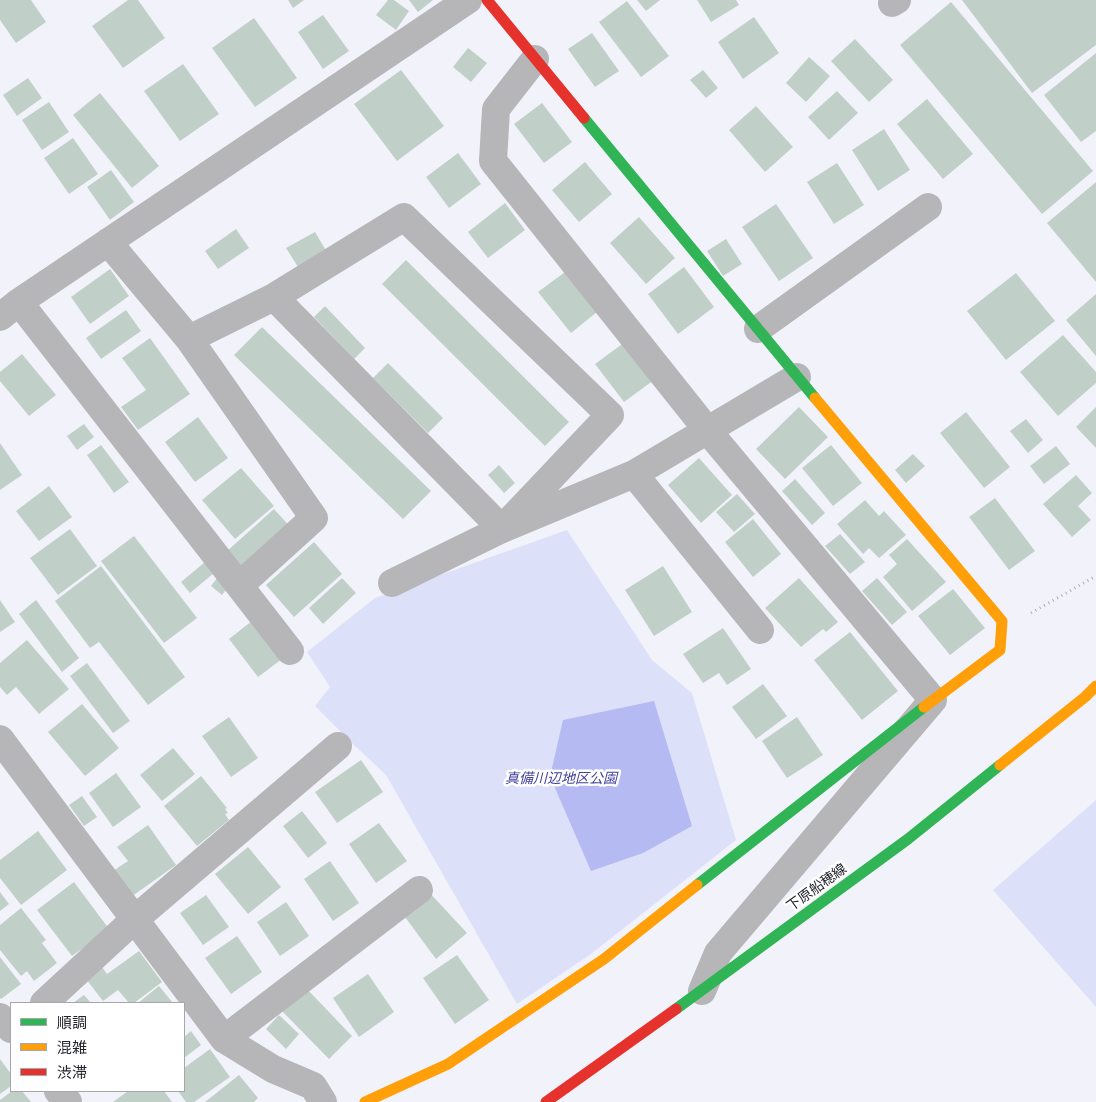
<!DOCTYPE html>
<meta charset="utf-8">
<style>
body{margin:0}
#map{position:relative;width:1096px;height:1102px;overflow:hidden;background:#f2f3fa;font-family:"PT Serif","Noto Sans JP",serif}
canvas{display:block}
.legend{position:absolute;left:10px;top:1002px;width:175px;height:90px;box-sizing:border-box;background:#fff;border:1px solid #a6a7aa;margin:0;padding:6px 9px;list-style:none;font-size:15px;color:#21222a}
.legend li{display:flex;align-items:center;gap:10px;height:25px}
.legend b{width:25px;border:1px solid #a6a7aa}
</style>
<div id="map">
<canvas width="1096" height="1102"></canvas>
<ul class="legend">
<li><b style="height:6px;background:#30b455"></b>順調</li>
<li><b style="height:6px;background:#ff9f0a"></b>混雑</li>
<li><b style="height:6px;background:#e5322d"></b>渋滞</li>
</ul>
</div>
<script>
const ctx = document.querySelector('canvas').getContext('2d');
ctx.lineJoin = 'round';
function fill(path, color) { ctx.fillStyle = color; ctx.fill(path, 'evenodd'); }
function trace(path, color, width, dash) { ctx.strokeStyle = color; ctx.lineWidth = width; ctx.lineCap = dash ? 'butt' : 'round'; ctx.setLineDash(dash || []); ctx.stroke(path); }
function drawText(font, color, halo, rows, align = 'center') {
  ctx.font = font + ' "PT Serif","Noto Sans JP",serif'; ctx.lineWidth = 5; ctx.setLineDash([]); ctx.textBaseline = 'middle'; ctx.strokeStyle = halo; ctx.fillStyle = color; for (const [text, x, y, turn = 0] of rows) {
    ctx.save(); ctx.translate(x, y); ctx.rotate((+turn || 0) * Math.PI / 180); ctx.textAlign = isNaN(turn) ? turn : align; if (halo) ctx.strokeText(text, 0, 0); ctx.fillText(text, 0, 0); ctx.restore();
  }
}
const green = new Path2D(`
 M 567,530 L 652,660 L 692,693 L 736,840 L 591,954 L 517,1004 L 386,775 L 354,745 L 315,706 L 330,687 L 307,652 L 375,598 Z
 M 1096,800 L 1096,1007 L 993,890 Z`);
const water = new Path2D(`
 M 654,701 L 692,826 L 643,853 L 591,871 L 555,788 L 552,768 L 563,720 Z`);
const building = new Path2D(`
 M 0,0 L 31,0 L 46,22 L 16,43 L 0,20 Z
 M 128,0 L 138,0 L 165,38 L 123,68 L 92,26 Z
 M 288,0 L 304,0 L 293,8 Z
 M 388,0 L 394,0 L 409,11 L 396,30 L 376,15 Z
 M 409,0 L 433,0 L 418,12 Z
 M 637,0 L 660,0 L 646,11 Z
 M 697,0 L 736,0 L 739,5 L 711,22 Z
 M 962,0 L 1096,0 L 1096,45 L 1032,93 Z
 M 627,1 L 669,56 L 641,77 L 599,22 Z
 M 951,2 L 1093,171 L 1042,214 L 900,45 Z
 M 323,15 L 349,51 L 323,69 L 298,32 Z
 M 754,17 L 779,53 L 743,79 L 718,42 Z
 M 254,18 L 297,78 L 255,107 L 212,48 Z
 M 592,33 L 619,71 L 595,87 L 568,49 Z
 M 855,39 L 893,80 L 869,102 L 831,61 Z
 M 468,48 L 487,63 L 471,82 L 453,67 Z
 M 1096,53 L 1096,131 L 1081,142 L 1044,95 Z
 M 809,57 L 830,76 L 806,102 L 786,83 Z
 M 183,64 L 219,114 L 180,141 L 144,91 Z
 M 401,70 L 444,126 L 397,161 L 354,104 Z
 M 703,70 L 718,88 L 706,98 L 690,80 Z
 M 28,78 L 42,98 L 17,116 L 3,95 Z
 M 837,91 L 858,113 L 829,140 L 808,117 Z
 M 100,93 L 159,166 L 132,188 L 73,115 Z
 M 927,99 L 973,154 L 943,179 L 897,124 Z
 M 49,102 L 69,132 L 42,150 L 22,120 Z
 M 542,103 L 572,142 L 544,163 L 514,124 Z
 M 756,106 L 793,147 L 765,172 L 729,130 Z
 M 884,129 L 910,170 L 878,191 L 852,150 Z
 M 73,138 L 98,174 L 69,194 L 44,158 Z
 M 458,153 L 481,184 L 449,208 L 426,177 Z
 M 585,162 L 612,194 L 579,222 L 552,190 Z
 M 837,163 L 864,205 L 834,224 L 807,182 Z
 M 111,170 L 134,202 L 110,220 L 87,187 Z
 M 1096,182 L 1096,282 L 1047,223 Z
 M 505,203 L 525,230 L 488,258 L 468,232 Z
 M 776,204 L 813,258 L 779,281 L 742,227 Z
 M 639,217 L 675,258 L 646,284 L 610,243 Z
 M 236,229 L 249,248 L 218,269 L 205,251 Z
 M 315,232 L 328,254 L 300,270 L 286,248 Z
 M 726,239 L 742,264 L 723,276 L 707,251 Z
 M 406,260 L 569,422 L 545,446 L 382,284 Z
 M 684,267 L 714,307 L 678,334 L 648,294 Z
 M 110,269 L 129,296 L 90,324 L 71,297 Z
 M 565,272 L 597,312 L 571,333 L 538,292 Z
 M 1016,273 L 1055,321 L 1006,360 L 967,311 Z
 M 1096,294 L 1096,356 L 1066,320 Z
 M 325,306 L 365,348 L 354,359 L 314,317 Z
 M 126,310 L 141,331 L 101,359 L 86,338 Z
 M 262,327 L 431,491 L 403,519 L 234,355 Z
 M 1063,335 L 1096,372 L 1096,383 L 1058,416 L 1020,372 Z
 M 150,338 L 190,394 L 138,430 L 121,407 L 146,390 L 122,358 Z
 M 625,342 L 654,380 L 624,402 L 595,364 Z
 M 22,354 L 56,395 L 29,416 L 0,381 L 0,372 Z
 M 388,363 L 443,418 L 428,433 L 373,378 Z
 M 799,407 L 828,437 L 785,479 L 756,449 Z
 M 1096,407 L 1096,448 L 1076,427 Z
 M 966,412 L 1010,467 L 984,488 L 940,433 Z
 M 198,417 L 228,458 L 195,482 L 165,442 Z
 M 1026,419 L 1043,440 L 1028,453 L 1010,431 Z
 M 84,424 L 94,437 L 77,450 L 67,436 Z
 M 0,443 L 22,475 L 0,490 Z
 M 101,445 L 129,482 L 114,493 L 87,455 Z
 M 831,445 L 862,483 L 833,506 L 802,468 Z
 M 1056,446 L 1070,464 L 1044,484 L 1030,466 Z
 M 913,454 L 925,466 L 906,483 L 895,470 Z
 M 699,458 L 732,495 L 701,523 L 668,485 Z
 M 499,465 L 515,483 L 504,493 L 488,475 Z
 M 241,468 L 274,506 L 235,539 L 202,500 Z
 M 1076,475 L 1092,493 L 1078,506 L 1091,520 L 1072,537 L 1043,504 Z
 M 795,479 L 825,513 L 812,525 L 782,491 Z
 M 49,486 L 72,517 L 39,541 L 16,511 Z
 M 737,494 L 755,514 L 734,532 L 716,512 Z
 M 995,498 L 1035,551 L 1009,570 L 969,517 Z
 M 865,500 L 879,516 L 884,511 L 906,535 L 879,558 L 869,548 L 863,554 L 837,524 Z
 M 274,509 L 293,530 L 244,573 L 226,552 Z
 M 753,519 L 781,554 L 753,577 L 725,542 Z
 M 70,529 L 97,566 L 58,595 L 30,558 Z
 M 840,534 L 865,562 L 850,574 L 825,546 Z
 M 134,536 L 197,618 L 164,643 L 101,561 Z
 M 907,539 L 946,582 L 912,611 L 883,577 L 897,564 L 889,555 Z
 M 314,542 L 342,574 L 294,617 L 266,585 Z
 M 205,562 L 214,573 L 190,593 L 181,582 Z
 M 101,566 L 185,677 L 148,705 L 99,642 L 90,648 L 55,601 Z
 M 663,566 L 692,612 L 654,636 L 625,590 Z
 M 218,577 L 229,586 L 222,595 L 211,586 Z
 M 342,578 L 356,593 L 323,624 L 309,608 Z
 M 799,578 L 838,622 L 826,632 L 823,629 L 801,647 L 765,608 Z
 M 877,578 L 907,612 L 892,625 L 862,591 Z
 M 953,589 L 985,628 L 950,655 L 918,616 Z
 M 0,600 L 15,622 L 0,632 Z
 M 36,600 L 79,658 L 62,672 L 19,614 Z
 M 257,617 L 286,656 L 258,677 L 229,639 Z
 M 723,628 L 751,669 L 727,685 L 719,673 L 703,683 L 683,654 Z
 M 850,632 L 898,691 L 862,720 L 814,660 Z
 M 27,640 L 69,689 L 39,714 L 16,687 L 7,695 L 0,687 L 0,663 Z
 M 87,663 L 130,721 L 113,733 L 70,676 Z
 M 763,684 L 787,716 L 756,739 L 732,707 Z
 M 82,704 L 119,748 L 85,776 L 48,732 Z
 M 229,717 L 258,758 L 231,777 L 202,736 Z
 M 797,717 L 823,755 L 787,778 L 762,741 Z
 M 173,748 L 195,774 L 162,801 L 140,775 Z
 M 361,760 L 383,792 L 337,823 L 315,792 Z
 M 116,773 L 141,807 L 113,827 L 89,793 Z
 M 201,776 L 227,808 L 225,809 L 228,813 L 225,814 L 229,820 L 197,846 L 164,806 Z
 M 82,796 L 97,817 L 84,826 L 69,805 Z
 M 302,811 L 327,843 L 308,858 L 283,826 Z
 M 379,823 L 407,861 L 376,883 L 349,844 Z
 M 148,825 L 176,865 L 131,897 L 113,871 L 128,861 L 117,847 Z
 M 38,831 L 67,870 L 21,905 L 0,878 L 0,860 Z
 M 248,847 L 281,887 L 248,914 L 215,874 Z
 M 330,861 L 359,903 L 333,921 L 304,879 Z
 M 74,882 L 109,929 L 72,956 L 37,910 Z
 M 428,891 L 467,933 L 436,959 L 402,913 Z
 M 0,892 L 9,904 L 0,911 Z
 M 206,895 L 229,927 L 203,945 L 180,913 Z
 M 286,902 L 309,936 L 280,956 L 257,922 Z
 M 21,908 L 46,940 L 42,943 L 57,963 L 34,981 L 27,971 L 21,976 L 0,950 L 0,925 Z
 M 237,936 L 262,972 L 231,994 L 205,958 Z
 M 139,951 L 162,982 L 134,1003 L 129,1003 L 118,990 L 103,1001 L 86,979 L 102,967 L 107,974 Z
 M 457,955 L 489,1000 L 455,1024 L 423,978 Z
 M 0,957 L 21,984 L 1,999 L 0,998 Z
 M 368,974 L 394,1012 L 359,1037 L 333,998 Z
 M 159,986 L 173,1003 L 138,1003 Z
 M 306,988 L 352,1036 L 329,1059 L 282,1011 Z
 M 84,995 L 91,1003 L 73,1003 Z
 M 279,1015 L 299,1034 L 286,1049 L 266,1029 Z
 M 191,1031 L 201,1045 L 184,1058 L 184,1037 Z
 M 210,1049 L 230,1077 L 194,1102 L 186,1102 L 178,1091 L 184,1091 L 184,1068 Z
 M 0,1059 L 11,1074 L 11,1086 L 0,1094 Z
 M 239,1075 L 258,1098 L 254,1102 L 205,1102 Z
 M 12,1091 L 22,1091 L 31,1102 L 0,1102 L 0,1100 Z
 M 128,1091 L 164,1091 L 172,1102 L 113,1102 Z`);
const path = new Path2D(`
 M 1031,613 L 1096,576`);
const street = new Path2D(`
 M 892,3 L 897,0
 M 535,59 L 496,109 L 493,161 L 708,431 L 933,700 L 718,953 L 702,991
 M 108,242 L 189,339 L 274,297 L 404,217 L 610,415 L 502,529 L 274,297
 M 19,302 L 290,651
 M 0,317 L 19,302 L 468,0
 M 758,329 L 928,207
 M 189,339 L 314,518 L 240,585
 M 634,474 L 760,630
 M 392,583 L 502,529 L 634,474 L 797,377
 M 0,739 L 224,1039 L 273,1069 L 313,1086 L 323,1102
 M 44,1003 L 135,919 L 338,746
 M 0,1017 L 11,1029
 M 224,1039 L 419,890
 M 58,1091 L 68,1102`);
const fast = new Path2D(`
 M 584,118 L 815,398
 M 697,885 L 924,707
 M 676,1009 L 908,839 L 1000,765`);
const slow = new Path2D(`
 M 815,398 L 1002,621 L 1000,650 L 924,707
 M 1000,765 L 1085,697 L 1096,686
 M 365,1102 L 448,1064 L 604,959 L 697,885`);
const jam = new Path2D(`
 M 487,0 L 584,118
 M 546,1102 L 676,1009`);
const parkNames = [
 ["真備川辺地区公園",561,779]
];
const streetNames = [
 ["下原船穂線",817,888,-36]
];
fill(green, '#dde0f9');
fill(water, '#b5baf3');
fill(building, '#c0d0c8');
trace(path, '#aeaeb3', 3, [1, 4]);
trace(street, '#b6b6b9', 28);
trace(fast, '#30b455', 11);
trace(slow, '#ff9f0a', 11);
trace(jam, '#e5322d', 11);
drawText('italic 14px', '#43419c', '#fff', parkNames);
drawText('14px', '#21222a', '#fff', streetNames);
</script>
